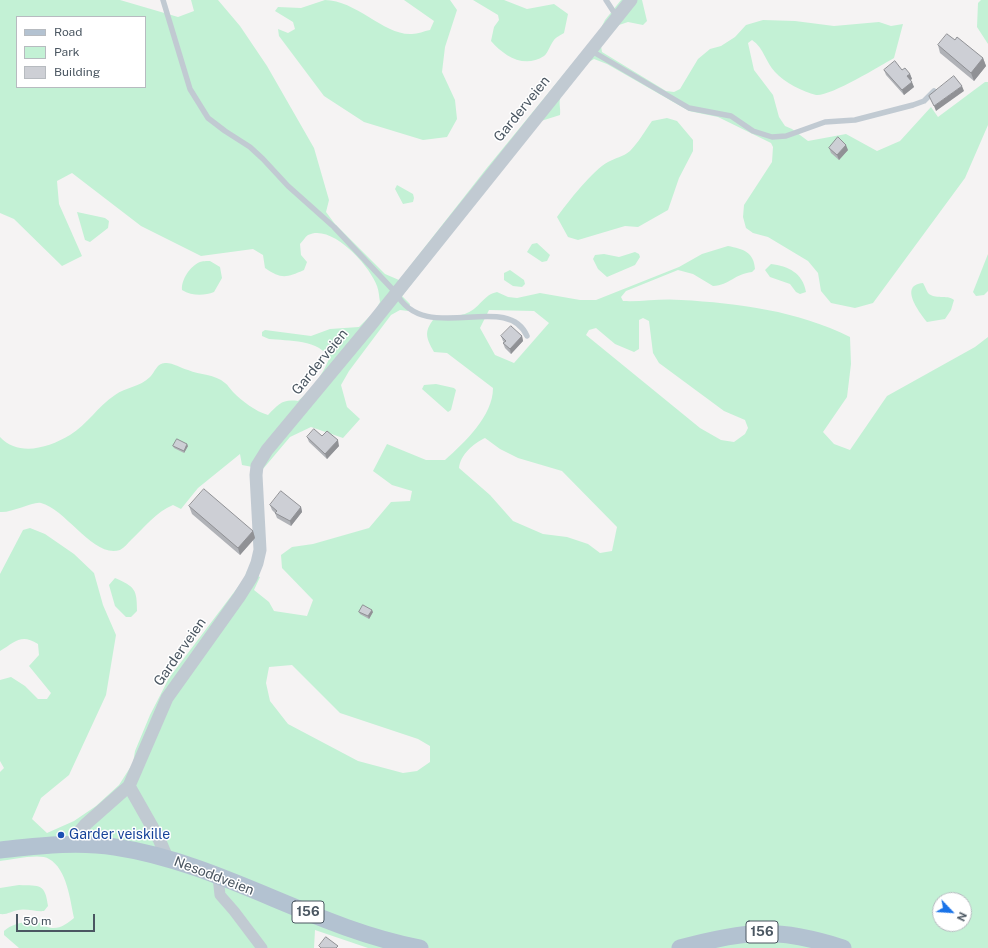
<!DOCTYPE html>
<style>
body{margin:0}
#map{position:relative;width:988px;height:948px;overflow:hidden;background:#f5f3f3;font-family:"Public Sans",sans-serif}
canvas{display:block}
.legend{position:absolute;left:16px;top:16px;width:130px;height:72px;box-sizing:border-box;background:#fff;border:1px solid #b7bbc0;margin:0;padding:5px 7px;list-style:none;font-size:12px;color:#4a5661}
.legend li{display:flex;align-items:center;gap:8px;height:20px}
.legend b{width:20px;border:1px solid #b7bbc0}
.north{position:absolute;left:932px;top:892px;width:40px;height:40px;box-sizing:border-box;background:#fff;border:1px solid #b7bbc0;border-radius:50%;rotate:115deg;font-size:11px;font-weight:700;line-height:16px;text-align:center;color:#4a5661}
.north::after{content:'';display:block;margin:auto;width:14px;height:18px;background:#1a73e8;clip-path:polygon(50% 0,100% 100%,50% 72%,0 100%)}
.scale{position:absolute;left:16px;top:914px;width:79px;height:18px;box-sizing:border-box;border:2px solid #4a5661;border-top:0;padding-left:5px;font-size:12px;line-height:14px;white-space:nowrap;color:#4a5661;-webkit-text-stroke:3px #fff;paint-order:stroke}
</style>
<div id="map">
<canvas width="988" height="948"></canvas>
<ul class="legend">
<li><b style="height:5px;background:#b3c2d1"></b>Road</li>
<li><b style="height:11px;background:#c3f1d5"></b>Park</li>
<li><b style="height:11px;background:#cdcfd5"></b>Building</li>
</ul>
<div class="north">N</div>
<div class="scale">50 m</div>
</div>
<script>
const ctx = document.querySelector('canvas').getContext('2d');
ctx.lineJoin = 'round';
function fill(path, color) { ctx.fillStyle = color; ctx.fill(path, 'evenodd'); }
function trace(path, color, width, dash) { ctx.strokeStyle = color; ctx.lineWidth = width; ctx.lineCap = dash ? 'butt' : 'round'; ctx.setLineDash(dash || []); ctx.stroke(path); }
function drawText(font, color, halo, rows, align = 'center') {
  ctx.font = font + ' "Public Sans",sans-serif'; ctx.lineWidth = 3; ctx.setLineDash([]); ctx.textBaseline = 'middle'; ctx.strokeStyle = halo; ctx.fillStyle = color; for (const [text, x, y, turn = 0] of rows) {
    ctx.save(); ctx.translate(x, y); ctx.rotate((+turn || 0) * Math.PI / 180); ctx.textAlign = isNaN(turn) ? turn : align; if (halo) ctx.strokeText(text, 0, 0); ctx.fillText(text, 0, 0); ctx.restore();
  }
}
const green = new Path2D(`
 M 0,0 L 120,0 L 178,17 L 194,11 L 191,0 L 218,0 L 240,26 L 267,66 L 314,148 L 329,200 L 326,212 L 335,224 L 385,274 L 399,280 L 486,169 L 600,30 L 605,20 L 621,0 L 642,0 L 647,21 L 643,25 L 628,22 L 619,25 L 601,46 L 602,52 L 666,91 L 674,92 L 680,89 L 698,59 L 710,49 L 721,46 L 735,37 L 746,25 L 763,20 L 795,21 L 834,26 L 879,22 L 891,26 L 903,24 L 894,58 C 880,66 829,97 816,95 C 803,92 784,82 775,72 C 766,63 764,48 752,40 L 748,43 L 754,70 L 773,95 L 779,117 L 785,126 L 792,129 L 808,141 L 846,134 L 877,151 L 900,141 L 931,107 L 938,117 L 985,82 L 988,82 L 988,125 L 965,178 L 873,303 L 855,308 L 831,303 L 821,291 L 818,273 L 808,261 L 768,237 L 753,233 L 746,228 L 743,217 L 744,205 L 772,162 L 773,147 L 771,143 L 718,117 L 689,111 L 607,64 L 594,59 C 585,63 564,87 561,96 C 558,103 561,108 560,115 L 541,121 L 402,296 L 410,304 L 408,311 L 400,310 L 391,315 L 349,371 L 341,385 L 347,407 L 360,419 L 343,438 L 311,427 L 290,437 L 263,469 L 242,465 L 240,454 L 198,488 L 181,509 L 173,505 C 156,512 145,527 131,540 C 128,543 124,548 120,550 C 94,559 66,509 41,503 C 33,501 13,513 0,512 L 0,437 C 19,457 48,448 70,435 C 87,425 98,406 115,395 C 126,387 140,387 150,377 C 155,372 157,363 165,363 C 171,362 181,368 188,370 C 200,375 215,374 225,383 C 228,385 230,389 233,392 C 243,402 255,411 268,415 C 279,404 282,399 298,401 C 312,389 322,376 329,359 C 321,339 287,341 269,339 L 262,336 L 262,332 L 265,330 L 311,336 L 330,329 L 359,327 L 375,311 L 380,302 C 379,297 379,291 377,286 C 370,266 332,223 308,235 C 305,237 303,241 300,244 L 301,255 L 307,262 L 304,270 C 286,278 281,279 265,268 L 263,255 L 253,249 L 201,256 L 141,226 L 72,173 L 57,181 L 59,204 L 82,256 L 62,266 L 14,219 L 0,213 ZM 17,17 L 145,17 L 145,87 L 17,87 Z
 M 325,0 C 356,0 385,36 412,34 C 418,34 424,31 430,30 L 434,21 L 404,0 L 450,0 L 457,10 L 445,47 L 442,72 L 455,100 L 457,119 L 447,137 L 423,140 L 364,122 L 324,96 L 279,36 L 278,29 L 288,33 L 295,29 L 293,22 L 275,11 L 278,7 L 301,8 Z
 M 473,0 L 504,0 L 527,9 L 554,4 L 568,14 L 564,33 C 561,35 556,37 554,40 C 550,45 548,53 544,56 C 524,69 504,56 491,41 L 494,27 L 499,20 L 498,15 Z
 M 981,0 L 988,0 L 988,44 L 977,27 L 978,3 Z
 M 667,118 L 677,121 L 693,140 L 693,151 L 679,178 L 668,210 L 638,227 L 625,226 L 578,240 L 568,237 L 557,217 C 567,203 593,170 608,162 C 615,158 623,157 630,151 C 638,143 645,131 652,121 Z
 M 397,185 L 413,194 L 414,198 L 413,202 L 403,204 L 395,189 Z
 M 77,212 L 105,218 L 109,221 L 108,228 L 90,242 L 85,240 Z
 M 537,243 L 550,255 L 547,261 L 542,262 L 527,252 L 532,244 Z
 M 728,246 C 743,249 754,252 755,269 L 752,272 C 734,274 730,285 713,286 L 693,274 L 678,270 L 626,291 L 621,297 L 623,301 C 642,302 662,298 681,300 C 738,303 798,311 850,337 L 851,364 L 847,397 L 823,432 L 834,444 L 850,450 L 887,396 L 975,347 L 988,337 L 988,948 L 368,948 L 315,930 L 314,948 L 19,948 L 4,935 L 4,931 C 11,924 28,920 37,922 C 42,923 47,928 52,928 C 60,929 68,923 74,918 C 70,900 67,869 49,859 C 40,853 11,860 0,861 L 0,772 L 4,768 L 0,761 L 0,680 L 11,677 L 25,686 L 38,699 L 47,699 L 51,693 L 29,666 L 39,655 L 38,644 C 21,633 15,642 0,651 L 0,574 L 23,530 L 30,528 L 45,534 L 74,554 L 94,573 L 103,605 L 116,635 L 106,695 L 69,775 L 41,798 L 32,819 L 47,833 L 74,821 L 96,806 L 119,785 L 133,763 L 135,751 L 150,715 L 169,678 L 244,579 L 247,571 L 260,577 L 254,590 L 269,602 L 274,611 L 307,616 L 313,600 L 282,568 L 281,555 L 292,547 L 313,544 L 369,528 L 391,502 L 410,501 L 412,491 L 392,485 L 373,471 L 387,444 L 426,460 L 445,460 C 465,442 493,416 493,388 L 447,353 L 434,352 C 425,336 424,331 436,316 C 445,316 459,317 467,313 C 480,308 483,295 497,292 L 508,297 L 517,298 L 540,293 L 580,300 L 596,300 L 679,267 L 702,254 ZM 489,310 L 534,311 L 549,323 L 514,363 L 495,355 L 480,328 ZM 643,318 L 649,321 L 653,353 L 659,363 L 724,411 L 745,420 L 748,428 L 745,434 L 734,442 L 721,440 L 700,428 L 586,335 L 589,330 L 596,328 L 615,344 L 634,352 L 639,349 L 639,320 ZM 485,438 L 500,449 L 518,458 L 562,471 L 617,527 L 612,551 L 600,553 L 588,544 L 567,537 L 543,534 L 513,521 L 490,495 L 459,468 C 460,455 474,443 485,438 ZM 292,665 L 340,713 L 418,739 L 430,746 L 430,762 L 417,771 L 403,773 L 358,761 L 288,724 L 270,701 L 266,683 L 269,667 ZM 940,900 L 964,900 L 964,924 L 940,924 Z
 M 635,252 L 639,254 L 640,257 L 635,265 L 607,277 L 598,269 L 593,259 L 595,255 L 604,254 L 619,257 Z
 M 988,254 L 988,291 L 984,295 L 976,296 L 973,292 Z
 M 210,261 L 220,267 L 222,278 L 214,292 C 204,296 192,296 182,290 C 181,280 190,266 200,262 C 202,261 207,261 210,261 Z
 M 771,264 C 788,266 803,273 806,292 L 800,294 L 796,292 L 790,284 L 770,277 L 765,270 Z
 M 510,270 L 524,280 L 525,284 L 522,287 L 513,286 L 504,280 L 504,273 Z
 M 923,283 C 925,286 926,290 928,293 C 935,300 947,294 954,300 L 951,310 L 945,319 L 927,322 C 920,313 898,285 923,283 Z
 M 436,384 L 454,388 L 456,390 L 451,410 L 448,412 L 422,389 L 424,385 Z
 M 115,578 C 135,587 137,589 137,611 L 131,617 L 126,617 L 115,606 L 109,585 Z
 M 19,885 C 40,886 45,883 48,906 L 44,911 C 36,912 26,908 18,910 C 12,911 7,915 0,914 L 0,888 Z`);
const service = new Path2D(`
 M 163,0 L 190,89 L 208,118 L 225,131 L 250,147 L 263,159 L 288,186 L 334,227 L 396,293 C 425,347 507,290 527,336
 M 606,0 L 617,17
 M 590,50 L 689,108 L 731,116 L 753,131 L 772,137 L 786,136 L 825,122 L 855,120 L 913,105 L 924,101 L 934,91`);
const minor = new Path2D(`
 M 218,877 L 220,895 L 234,911 L 262,948`);
const tertiary = new Path2D(`
 M 129,786 L 159,839 L 167,858
 M 73,843 L 75,837 L 86,824 L 129,786 L 167,698 L 239,597 L 251,578 L 257,563 L 260,550 L 256,475 L 257,466 L 267,450 L 370,326 L 631,0`);
const primary = new Path2D(`
 M 0,850 C 38,846 76,841 115,847 C 222,863 314,928 420,948
 M 680,948 C 746,930 777,927 843,948`);
const wall = new Path2D(`
 M 955,40 L 983,58 L 986,66 L 974,81 L 940,53 L 938,45 Z
 M 884,70 L 910,74 L 912,79 L 910,80 L 914,87 L 904,95 L 886,75 Z
 M 829,148 L 848,150 L 839,160 L 831,153 Z
 M 501,336 L 522,336 L 523,341 L 511,354 L 505,348 L 503,343 L 504,342 L 503,341 Z
 M 322,436 L 339,446 L 327,459 L 309,442 L 307,437 Z
 M 173,446 L 188,446 L 184,453 L 174,448 Z
 M 270,505 L 301,507 L 302,512 L 291,526 L 277,518 L 275,513 L 272,510 Z
 M 189,506 L 253,531 L 255,538 L 240,555 L 192,514 Z
 M 359,612 L 373,612 L 369,619 L 360,614 Z`);
const shadedWall = new Path2D(`
 M 983,58 L 986,66 L 974,81 L 971,73 Z
 M 910,74 L 912,79 L 909,81 L 907,76 Z
 M 912,82 L 914,87 L 904,95 L 902,90 Z
 M 962,86 L 964,91 L 936,111 L 934,106 Z
 M 846,145 L 848,150 L 839,160 L 837,155 Z
 M 522,336 L 523,341 L 511,354 L 510,349 Z
 M 338,440 L 339,446 L 327,459 L 325,454 Z
 M 187,444 L 188,446 L 184,453 L 184,451 Z
 M 301,507 L 302,512 L 291,526 L 290,521 Z
 M 253,531 L 255,538 L 240,555 L 238,548 Z
 M 372,610 L 373,612 L 369,619 L 368,616 Z`);
const building = new Path2D(`
 M 947,34 L 955,40 L 957,37 L 983,58 L 971,73 L 938,45 Z
 M 895,61 L 902,70 L 905,68 L 910,74 L 907,76 L 912,82 L 902,90 L 884,70 Z
 M 954,76 L 962,86 L 934,106 L 929,96 Z
 M 838,137 L 846,145 L 837,155 L 829,148 Z
 M 511,326 L 522,336 L 510,349 L 503,343 L 506,341 L 501,336 Z
 M 314,429 L 322,436 L 327,431 L 338,440 L 325,454 L 307,437 Z
 M 177,439 L 187,444 L 184,451 L 173,446 Z
 M 204,489 L 253,531 L 238,548 L 189,506 Z
 M 281,491 L 301,507 L 290,521 L 275,513 L 277,511 L 270,505 Z
 M 363,605 L 372,610 L 368,616 L 359,612 Z
 M 326,937 L 338,946 L 336,948 L 321,948 L 319,946 Z`);
const markers = [
 [61,835,4,"#1a4fb4"]
];
const shields = [
 [308,912,32],
 [762,932,32]
];
const shieldNames = [
 ["156",308,912],
 ["156",762,932]
];
const streetNames = [
 ["Garderveien",522,109,-51],
 ["Garderveien",320,362,-51],
 ["Garderveien",180,652,-55],
 ["Nesoddveien",214,876,21]
];
const transitNames = [
 ["Garder veiskille",69,835]
];
fill(green, '#c3f1d5');
trace(service, '#c1cad2', 5.5);
trace(minor, '#c1cad2', 11);
trace(tertiary, '#c1cad2', 13);
trace(primary, '#b3c2d1', 17);
fill(wall, '#b0b2b7');
fill(shadedWall, '#909195');
fill(building, '#cdcfd5');
trace(building, '#909195', 1);
for (const [x, y, r, color] of markers) { const dot = new Path2D(); dot.arc(x, y, r, 0, 2 * Math.PI); ctx.fillStyle = color; ctx.fill(dot); trace(dot, '#fff', 1.5); }
for (const [x, y, w] of shields) { const box = new Path2D(); box.roundRect(x - w / 2, y - 11, w, 22, 3); ctx.fillStyle = '#fff'; ctx.fill(box); trace(box, '#4a5661', 1); }
drawText('bold 13px', '#4a5661', null, shieldNames);
drawText('14px', '#4a5661', '#fff', streetNames);
drawText('14px', '#164399', '#fff', transitNames, 'left');
</script>
